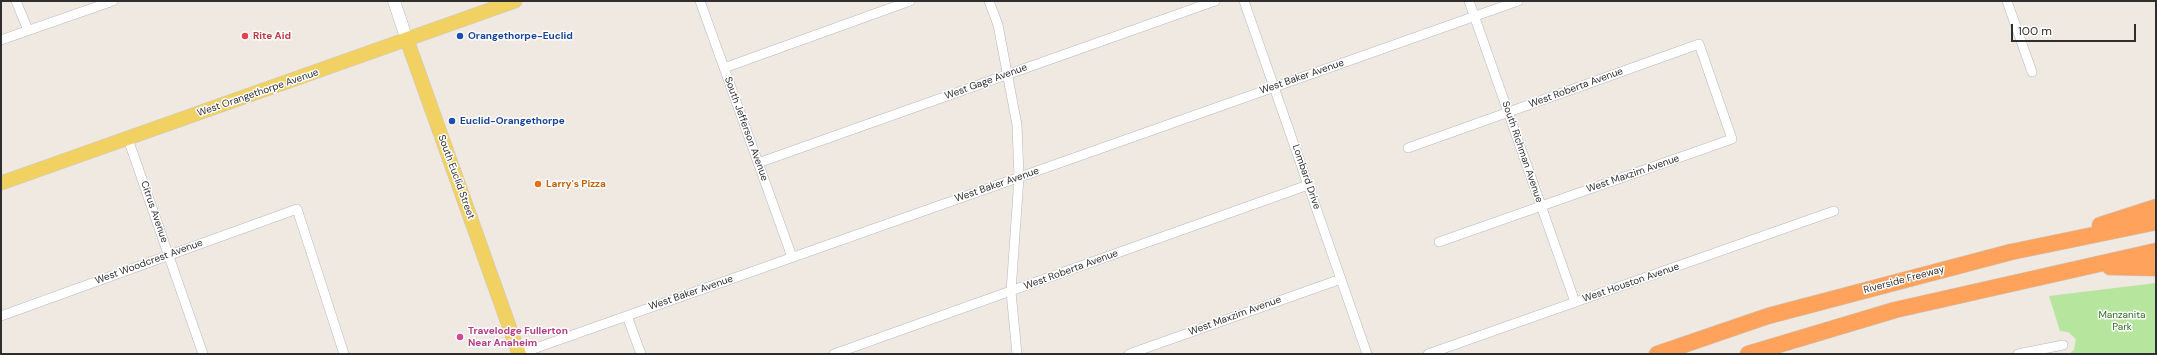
<!DOCTYPE html>
<style>
body{margin:0}
#map{position:relative;width:2157px;height:355px;overflow:hidden;background:#efe9e1;font-family:"DM Sans",sans-serif}
canvas{display:block}
.frame{position:absolute;inset:0;border:2px solid #2e2e2e;pointer-events:none}
.scale{position:absolute;left:2011px;top:24px;width:125px;height:18px;box-sizing:border-box;border:2px solid #2e2e2e;border-top:0;padding-left:5px;font-size:12px;line-height:14px;white-space:nowrap;color:#2e2e2e;-webkit-text-stroke:3px #fff;paint-order:stroke}
</style>
<div id="map">
<canvas width="2157" height="355"></canvas>
<div class="frame"></div>
<div class="scale">100 m</div>
</div>
<script>
const ctx = document.querySelector('canvas').getContext('2d');
ctx.lineJoin = 'round';
function fill(path, color) { ctx.fillStyle = color; ctx.fill(path, 'evenodd'); }
function trace(path, color, width, dash) { ctx.strokeStyle = color; ctx.lineWidth = width; ctx.lineCap = dash ? 'butt' : 'round'; ctx.setLineDash(dash || []); ctx.stroke(path); }
function drawText(font, color, halo, rows, align = 'center') {
  ctx.font = font + ' "DM Sans",sans-serif'; ctx.lineWidth = 3; ctx.setLineDash([]); ctx.textBaseline = 'middle'; ctx.strokeStyle = halo; ctx.fillStyle = color; for (const [text, x, y, turn = 0] of rows) {
    ctx.save(); ctx.translate(x, y); ctx.rotate((+turn || 0) * Math.PI / 180); ctx.textAlign = isNaN(turn) ? turn : align; if (halo) ctx.strokeText(text, 0, 0); ctx.fillText(text, 0, 0); ctx.restore();
  }
}
const green = new Path2D(`
 M 2156,283 L 2156,354 L 2069,354 L 2074,350 L 2076,339 L 2068,332 L 2060,331 L 2049,296 Z`);
const minor = new Path2D(`
 M 16,1 L 28,30
 M 700,1 L 792,257
 M 989,1 L 998,25 L 1017,125 L 1019,177 L 1011,292 L 1017,354
 M 1244,1 L 1367,354
 M 1469,1 L 1575,302
 M 2007,1 L 2032,72
 M 1,40 L 113,1
 M 724,68 L 910,1
 M 128,139 L 203,354
 M 1408,148 L 1699,44 L 1732,139 L 1439,242
 M 758,163 L 1215,1
 M 1,316 L 297,209 L 344,354
 M 627,316 L 641,354
 M 519,354 L 1518,1
 M 834,354 L 1308,185
 M 1129,354 L 1341,279
 M 1428,354 L 1834,211
 M 2018,354 L 2063,345`);
const secondary = new Path2D(`
 M 394,1 L 407,40`);
const primary = new Path2D(`
 M 407,40 L 519,354
 M 1,183 L 515,1`);
const motorway = new Path2D(`
 M 2100,225 L 2156,207
 M 2110,267 L 2156,268
 M 1657,354 L 1768,316 L 2011,252 L 2156,222
 M 1748,354 L 1895,310 L 2156,251`);
const markers = [
 [245,36,4,"#e0444e"],
 [460,36,4,"#1a4fb4"],
 [452,121,4,"#1a4fb4"],
 [538,184,4,"#e8710a"],
 [460,337,4,"#d1479c"]
];
const healthNames = [
 ["Rite Aid",253,36]
];
const transitNames = [
 ["Orangethorpe-Euclid",468,36],
 ["Euclid-Orangethorpe",460,121]
];
const streetNames = [
 ["West Baker Avenue",1302,77,-19],
 ["West Gage Avenue",986,82,-20],
 ["West Roberta Avenue",1576,88,-20],
 ["West Orangethorpe Avenue",258,93,-19],
 ["South Jefferson Avenue",746,129,70],
 ["South Richman Avenue",1522,152,71],
 ["West Maxzim Avenue",1633,174,-19],
 ["South Euclid Street",456,177,70],
 ["Lombard Drive",1306,177,71],
 ["West Baker Avenue",997,185,-19],
 ["Citrus Avenue",154,212,71],
 ["West Woodcrest Avenue",149,262,-20],
 ["West Roberta Avenue",1071,270,-20],
 ["Riverside Freeway",1904,280,-15],
 ["West Houston Avenue",1631,283,-19],
 ["West Baker Avenue",691,293,-19],
 ["West Maxzim Avenue",1235,316,-20]
];
const foodNames = [
 ["Larry's Pizza",546,184]
];
const parkNames = [
 ["Manzanita",2122,315],
 ["Park",2122,327]
];
const hotelNames = [
 ["Travelodge Fullerton",468,331],
 ["Near Anaheim",468,343]
];
fill(green, '#b6e59e');
trace(minor, '#b4b7c1', 10);
trace(secondary, '#b4b7c1', 13);
trace(primary, '#c9c9c9', 15);
trace(motorway, '#c9c9c9', 17);
trace(minor, '#fff', 9);
trace(secondary, '#fff', 12);
trace(primary, '#f2d163', 14);
trace(motorway, '#ffa35c', 16);
for (const [x, y, r, color] of markers) { const dot = new Path2D(); dot.arc(x, y, r, 0, 2 * Math.PI); ctx.fillStyle = color; ctx.fill(dot); trace(dot, '#fff', 1.5); }
drawText('bold 10px', '#be3a42', '#fff', healthNames, 'left');
drawText('bold 10px', '#164399', '#fff', transitNames, 'left');
drawText('10px', '#2e2e2e', '#fff', streetNames);
drawText('bold 10px', '#c56008', '#fff', foodNames, 'left');
drawText('10px', '#2c6e1b', '#fff', parkNames);
drawText('bold 10px', '#b23c85', '#fff', hotelNames, 'left');
</script>
